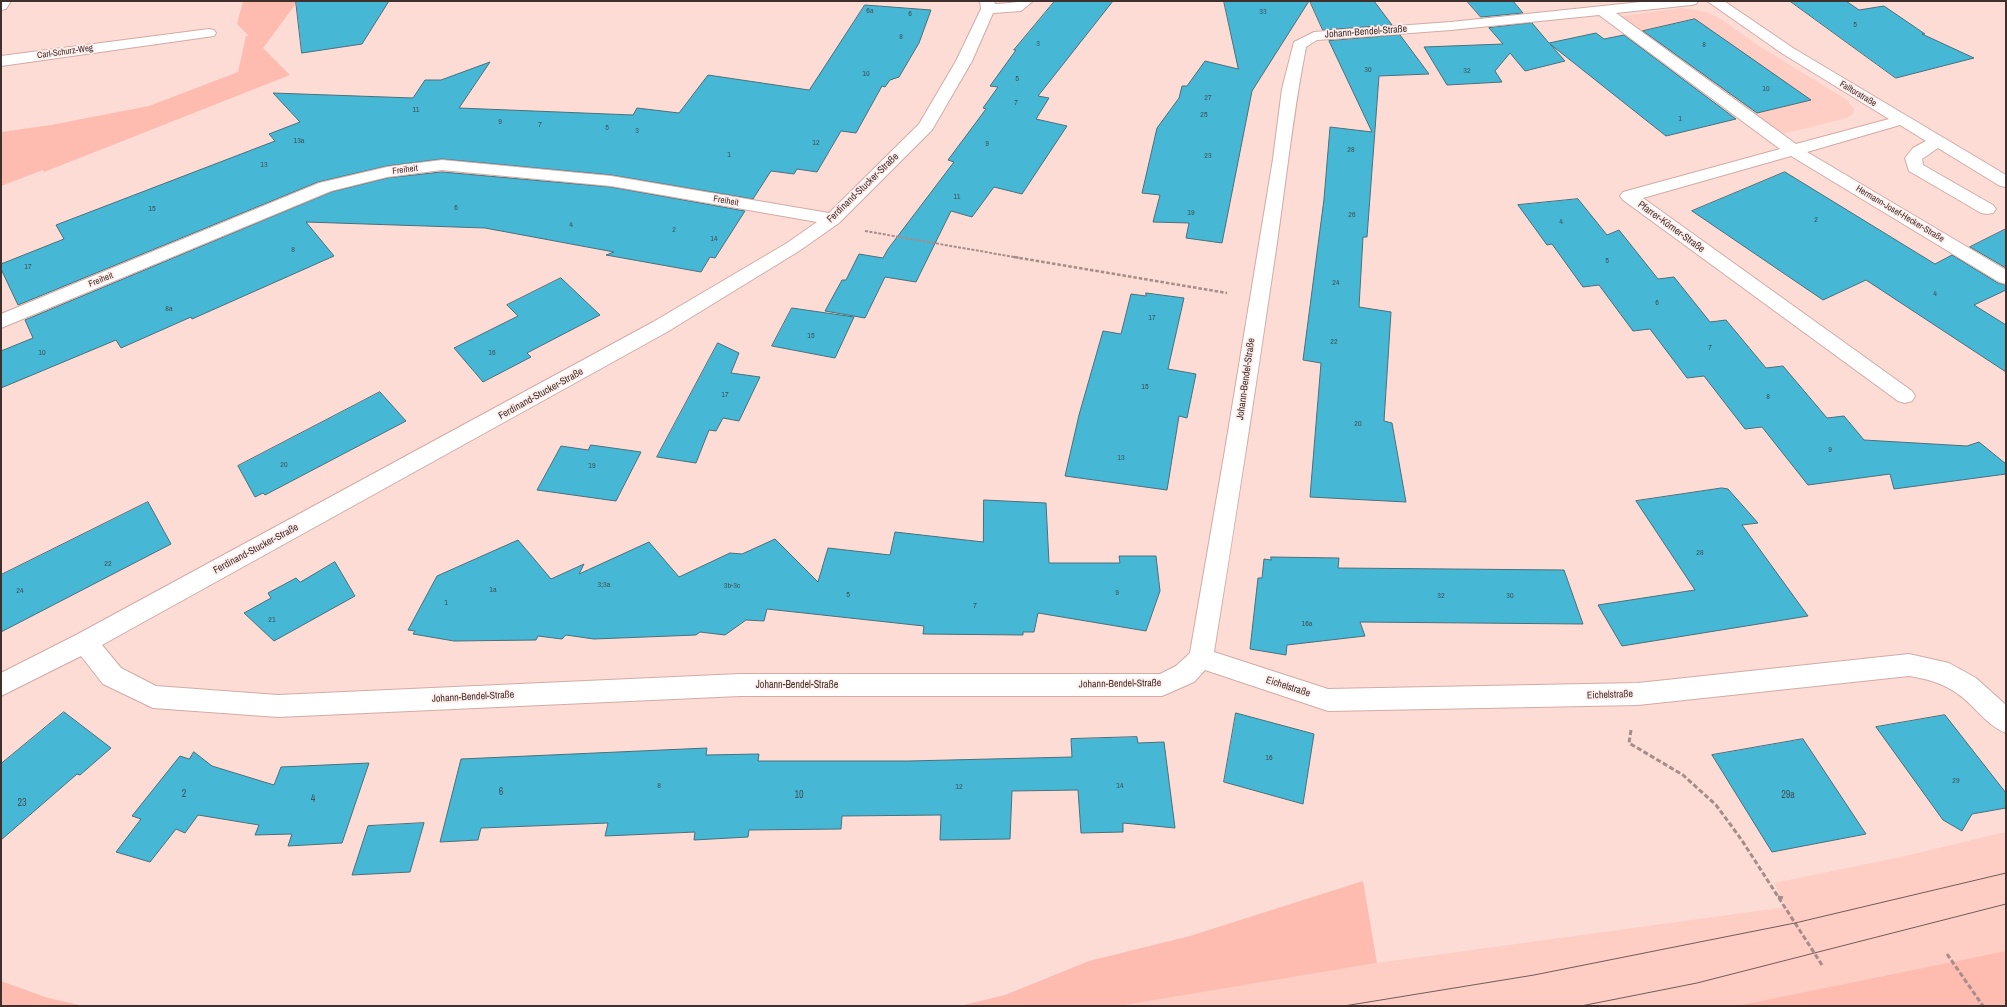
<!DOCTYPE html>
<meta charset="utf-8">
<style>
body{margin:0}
#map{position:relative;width:2007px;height:1007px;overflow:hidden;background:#fddcd6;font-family:"Archivo Narrow",sans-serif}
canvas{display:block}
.frame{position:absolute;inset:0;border:2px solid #40302d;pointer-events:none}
</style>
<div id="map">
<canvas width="2007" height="1007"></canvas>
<div class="frame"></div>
</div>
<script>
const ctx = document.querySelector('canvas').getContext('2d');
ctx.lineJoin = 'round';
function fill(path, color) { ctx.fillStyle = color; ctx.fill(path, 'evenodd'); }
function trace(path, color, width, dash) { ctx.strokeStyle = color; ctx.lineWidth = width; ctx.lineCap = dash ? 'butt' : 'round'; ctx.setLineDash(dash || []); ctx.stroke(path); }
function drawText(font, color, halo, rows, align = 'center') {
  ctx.font = font + ' "Archivo Narrow",sans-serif'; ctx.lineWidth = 3.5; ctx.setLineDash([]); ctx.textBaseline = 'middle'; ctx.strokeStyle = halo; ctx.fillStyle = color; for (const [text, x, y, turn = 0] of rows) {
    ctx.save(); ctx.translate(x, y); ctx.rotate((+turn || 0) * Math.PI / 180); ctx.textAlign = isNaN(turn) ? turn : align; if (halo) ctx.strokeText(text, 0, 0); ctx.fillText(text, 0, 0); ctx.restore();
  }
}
const built = new Path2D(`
 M 1682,8 L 1706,12 L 1721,19 L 1759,46 L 1847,100 L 1854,109 L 1853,114 L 1847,118 L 1775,136 L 1613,17 Z
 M 2006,832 L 2006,951 L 1736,1006 L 1119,1006 L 1377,963 L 1787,907 L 1774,883 L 1901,857 Z`);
const green = new Path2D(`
 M 243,1 L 298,1 L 263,48 L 290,75 L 44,172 L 43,170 L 1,186 L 1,132 L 51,125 L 149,106 L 238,72 L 246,36 L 249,36 L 237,24 Z
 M 1363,881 L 1377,963 L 1119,1006 L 959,1006 L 1005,995 L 1089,961 L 1190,936 Z
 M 2006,951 L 2006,1006 L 1736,1006 Z
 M 1,981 L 48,998 L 84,1006 L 1,1006 Z`);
const building = new Path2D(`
 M 296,1 L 389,1 L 362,44 L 302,53 Z
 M 1055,1 L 1113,1 L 1038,96 L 1049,98 L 1036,119 L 1067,126 L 1022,194 L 994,187 L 972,217 L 951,211 L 916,282 L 885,277 L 865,318 L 825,311 L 842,280 L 846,280 L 859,254 L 883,258 L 888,249 L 954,162 L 948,160 L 986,109 L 983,108 L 998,87 L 990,86 L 1016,50 L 1014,50 Z
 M 1224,1 L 1309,1 L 1252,91 L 1222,243 L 1186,238 L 1189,223 L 1153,222 L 1160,195 L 1142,193 L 1157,128 L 1179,98 L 1182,86 L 1187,86 L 1205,61 L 1238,69 Z
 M 1310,1 L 1374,1 L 1392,25 L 1323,30 Z
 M 1467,1 L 1513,1 L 1523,13 L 1481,17 Z
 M 1790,1 L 1846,1 L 1859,10 L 1884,6 L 1925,34 L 1922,34 L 1974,58 L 1896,78 Z
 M 865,5 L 931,10 L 919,43 L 899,77 L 890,80 L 885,87 L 882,86 L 856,133 L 841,131 L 817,172 L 797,169 L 794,174 L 771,171 L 753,199 L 611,175 L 442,159 L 387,166 L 318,182 L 18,305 L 1,269 L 1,264 L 64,239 L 56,225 L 275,141 L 269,134 L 300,122 L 273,93 L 413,98 L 425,80 L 441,80 L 490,62 L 459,108 L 633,115 L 637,108 L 679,113 L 708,75 L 809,90 Z
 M 1695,19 L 1761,65 L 1811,100 L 1757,113 L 1643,31 Z
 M 1532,23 L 1549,43 L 1596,33 L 1604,39 L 1624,35 L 1736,119 L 1666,136 L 1550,44 L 1565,61 L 1525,71 L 1510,53 L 1495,71 L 1502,82 L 1447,85 L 1424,47 L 1503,44 L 1489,28 Z
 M 1400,35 L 1429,74 L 1379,76 L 1367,237 L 1363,237 L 1359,307 L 1391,312 L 1384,421 L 1392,423 L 1406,502 L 1310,497 L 1321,363 L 1303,360 L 1324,199 L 1330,127 L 1372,132 L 1329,41 Z
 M 442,172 L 611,187 L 745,211 L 715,258 L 710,257 L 701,272 L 606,255 L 614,252 L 485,228 L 306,222 L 334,256 L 192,319 L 191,317 L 121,348 L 116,340 L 1,388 L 1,351 L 33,338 L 25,320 L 331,192 L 387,178 Z
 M 1785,172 L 1935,264 L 1952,255 L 1998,283 L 2006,285 L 2006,290 L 1974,305 L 2006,325 L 2006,372 L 1866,280 L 1823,300 L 1692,211 Z
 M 1578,199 L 1607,235 L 1619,230 L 1658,279 L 1674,277 L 1710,322 L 1726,320 L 1766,368 L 1783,366 L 1827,418 L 1844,416 L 1864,440 L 1967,446 L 1979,442 L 2006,464 L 2006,474 L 1894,489 L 1890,474 L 1808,485 L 1762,427 L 1745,429 L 1704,376 L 1687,378 L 1650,329 L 1633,331 L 1599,285 L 1583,287 L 1552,244 L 1547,245 L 1518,205 Z
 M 2006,229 L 2006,268 L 1970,247 Z
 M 561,278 L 600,315 L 527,353 L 531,357 L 483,382 L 454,348 L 518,316 L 507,305 Z
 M 1146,293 L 1184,298 L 1168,369 L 1196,374 L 1187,418 L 1179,416 L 1167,490 L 1065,476 L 1079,415 L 1103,331 L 1121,334 L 1131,294 L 1146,296 Z
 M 792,308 L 854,317 L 835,358 L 772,346 Z
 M 718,343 L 739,353 L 731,373 L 760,377 L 739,421 L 723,418 L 716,431 L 709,430 L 696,463 L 657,457 Z
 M 380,392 L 406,421 L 265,495 L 263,493 L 255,497 L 238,466 Z
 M 591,445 L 641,452 L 616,501 L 537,490 L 561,446 L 588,450 Z
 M 1722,488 L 1728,489 L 1758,523 L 1742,525 L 1808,616 L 1622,646 L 1598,605 L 1695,590 L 1636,501 Z
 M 984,500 L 1046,503 L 1049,563 L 1120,563 L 1119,556 L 1156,556 L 1160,591 L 1146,631 L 1038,613 L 1034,632 L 1023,632 L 1023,635 L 923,634 L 924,626 L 767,609 L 764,621 L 746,620 L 725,635 L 700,632 L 696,635 L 594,639 L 566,635 L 562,639 L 538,636 L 536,640 L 454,641 L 413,634 L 415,631 L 408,630 L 437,576 L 518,540 L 551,579 L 584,564 L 579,574 L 649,542 L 679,577 L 730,553 L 742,554 L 775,539 L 818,582 L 828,548 L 890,555 L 895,532 L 983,542 Z
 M 148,502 L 171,544 L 1,632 L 1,575 Z
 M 1271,557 L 1339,558 L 1338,568 L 1564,570 L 1583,624 L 1360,622 L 1365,636 L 1287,645 L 1286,655 L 1250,649 L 1258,578 L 1262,578 L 1264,559 L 1271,560 Z
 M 335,562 L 355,596 L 274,641 L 244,613 L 271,598 L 268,593 L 296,578 L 300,582 Z
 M 64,712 L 111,748 L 80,775 L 77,774 L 1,840 L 1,764 Z
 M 1236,713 L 1314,734 L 1303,804 L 1224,782 Z
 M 1945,715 L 2006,793 L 2006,808 L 1972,814 L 1962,831 L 1943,820 L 1876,727 Z
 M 1137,737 L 1138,743 L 1164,742 L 1175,828 L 1123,823 L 1123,832 L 1081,833 L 1078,790 L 1012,791 L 1010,839 L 940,840 L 941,815 L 842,816 L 841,829 L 749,830 L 748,837 L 694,840 L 695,832 L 605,836 L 608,823 L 481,828 L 478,840 L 440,842 L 461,759 L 707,748 L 706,755 L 759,754 L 758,761 L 909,761 L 1072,757 L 1071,739 Z
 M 1803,739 L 1866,834 L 1772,852 L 1712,755 Z
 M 194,752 L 212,766 L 274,785 L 281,767 L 369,763 L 342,843 L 288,846 L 292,834 L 255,835 L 259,825 L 198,815 L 185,833 L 176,829 L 150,862 L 116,852 L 141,819 L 132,816 L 180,756 L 189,759 Z
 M 424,823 L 410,872 L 352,875 L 368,826 Z`);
const pathFar2 = new Path2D(`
 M 865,231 L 1020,258`);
const pathFar1 = new Path2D(`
 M 1014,257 L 1227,293`);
const path = new Path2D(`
 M 1631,730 L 1629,743 L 1683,775 L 1716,805 L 1741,839 L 1822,965
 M 1778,897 L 1784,898
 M 1947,954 L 1983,1006`);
const minor = new Path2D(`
 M 1,1 L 11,1 L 6,9 L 1,10 Z
 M 980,1 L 994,1 L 995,4 C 1008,4 1019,1 1033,1 L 1021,11 L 993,13 L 972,61 L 932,130 L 839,223 L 799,251 L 667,332 L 102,645 L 121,668 L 156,686 L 278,695 L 740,674 L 1160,674 L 1176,666 L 1190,653 L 1225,450 L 1273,159 L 1282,89 L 1294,42 L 1314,32 L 1451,22 L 1650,1 L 1698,1 L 1696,4 L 1691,5 L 1616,13 L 1796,144 L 1889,119 L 1783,54 L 1707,1 L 1724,1 L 1793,48 L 2006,175 L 2006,187 L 2000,186 L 1938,148 L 1922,159 L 1923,165 L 1993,205 L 1996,209 L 1993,213 L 1987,214 L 1981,213 L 1909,171 L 1905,158 L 1913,148 L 1926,141 L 1900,125 L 1807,152 L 2006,270 L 2006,284 L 1999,282 L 1791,156 L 1643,198 L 1912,391 L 1915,396 L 1912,401 L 1905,403 L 1898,401 L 1623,200 L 1620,196 L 1623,192 L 1780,149 L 1599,15 L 1451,30 L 1317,40 L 1306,47 C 1292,118 1285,191 1274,263 C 1255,393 1235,522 1214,652 L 1328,689 L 1638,683 L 1909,654 L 1949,663 L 1976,678 L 2006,705 L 2006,733 C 1986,725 1975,706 1958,694 C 1943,683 1927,679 1909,676 L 1638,705 L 1328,711 L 1205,670 L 1194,682 L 1162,696 L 740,696 L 278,717 L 153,708 L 103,684 L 81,656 L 1,696 L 1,673 L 76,635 L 653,322 L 787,243 L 817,222 L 611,186 L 442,170 L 387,177 L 331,191 L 1,328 L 1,314 L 319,183 L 387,167 L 442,160 L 611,176 L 829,213 L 919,124 L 956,61 L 981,9 Z
 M 209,29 L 214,30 L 216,33 L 214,36 L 1,66 L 1,56 Z`);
const tram = new Path2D(`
 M 1344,1006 L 1534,975 L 1795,923 L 2006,873
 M 1581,1006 L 1697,983 L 2006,904`);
const numberNames = [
 ["6a",870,11],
 ["33",1263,12],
 ["6",910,14],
 ["5",1855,25],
 ["8",901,37],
 ["3",1038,44],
 ["8",1704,45],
 ["30",1368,70],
 ["32",1467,71],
 ["10",866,74],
 ["5",1017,79],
 ["10",1766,89],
 ["27",1208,98],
 ["7",1016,103],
 ["11",416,110],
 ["25",1204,115],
 ["1",1680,119],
 ["9",500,122],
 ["7",540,125],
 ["5",607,128],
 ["3",637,131],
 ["13a",299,141],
 ["12",816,143],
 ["9",987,144],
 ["28",1351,150],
 ["1",729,155],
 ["23",1208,156],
 ["13",264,165],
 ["11",957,197],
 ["6",456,208],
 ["15",152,209],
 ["19",1191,213],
 ["26",1352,215],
 ["2",1816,220],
 ["4",1561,222],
 ["4",571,225],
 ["2",674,230],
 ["14",714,239],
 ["8",293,250],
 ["5",1607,261],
 ["17",28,267],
 ["24",1336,283],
 ["4",1935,294],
 ["6",1657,303],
 ["8a",169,309],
 ["17",1152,318],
 ["15",811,336],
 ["22",1334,342],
 ["7",1710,348],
 ["10",42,353],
 ["16",492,353],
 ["15",1145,387],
 ["17",725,395],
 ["8",1768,397],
 ["20",1358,424],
 ["9",1830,450],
 ["13",1121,458],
 ["20",284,465],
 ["19",592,466],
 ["28",1700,553],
 ["22",108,564],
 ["3;3a",604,585],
 ["3b-3c",732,586],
 ["1a",493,590],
 ["24",20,591],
 ["9",1117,593],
 ["5",848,595],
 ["32",1441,596],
 ["30",1510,596],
 ["1",446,603],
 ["7",975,606],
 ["21",272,620],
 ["16a",1307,624],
 ["16",1269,758],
 ["29",1956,781],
 ["8",659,786],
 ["14",1120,786],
 ["12",959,787]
];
const farStreetnames = [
 ["Carl-Schurz-Weg",65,52,-8],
 ["Falltorstraße",1858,94,31],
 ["Freiheit",405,170,-7],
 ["Freiheit",726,201,10],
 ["Hermann-Josef-Hecker-Straße",1900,214,31],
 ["Freiheit",101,280,-22]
];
const streetNames = [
 ["Johann-Bendel-Straße",1366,32,-4],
 ["Ferdinand-Stucker-Straße",863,188,-44],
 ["Pfarrer-Körner-Straße",1671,227,36],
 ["Johann-Bendel-Straße",1246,379,-82],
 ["Ferdinand-Stucker-Straße",541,394,-29],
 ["Ferdinand-Stucker-Straße",256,549,-28],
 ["Johann-Bendel-Straße",1120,684,-1],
 ["Johann-Bendel-Straße",797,685],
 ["Eichelstraße",1288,687,18],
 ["Eichelstraße",1610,695,-2],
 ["Johann-Bendel-Straße",473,697,-3]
];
const nearNumbernames = [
 ["6",501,792],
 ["2",184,794],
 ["10",799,795],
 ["29a",1788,795],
 ["4",313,799],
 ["23",22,803]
];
fill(built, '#fecdc4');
fill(green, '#febcb1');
fill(building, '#46b8d6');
trace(building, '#48707b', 1);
trace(minor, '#d2aba4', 2);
trace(pathFar2, '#a68d89', 2, [3, 1.5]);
trace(pathFar1, '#a68d89', 2.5, [3.5, 2]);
trace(path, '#a68d89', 3, [5, 2.5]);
fill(minor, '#fff');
trace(tram, '#715c59', 1);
drawText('8px', '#425257', null, numberNames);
drawText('9px', '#40302d', '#ffeeeb', farStreetnames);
drawText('10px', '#40302d', '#ffeeeb', streetNames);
drawText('10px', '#425257', null, nearNumbernames);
</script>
